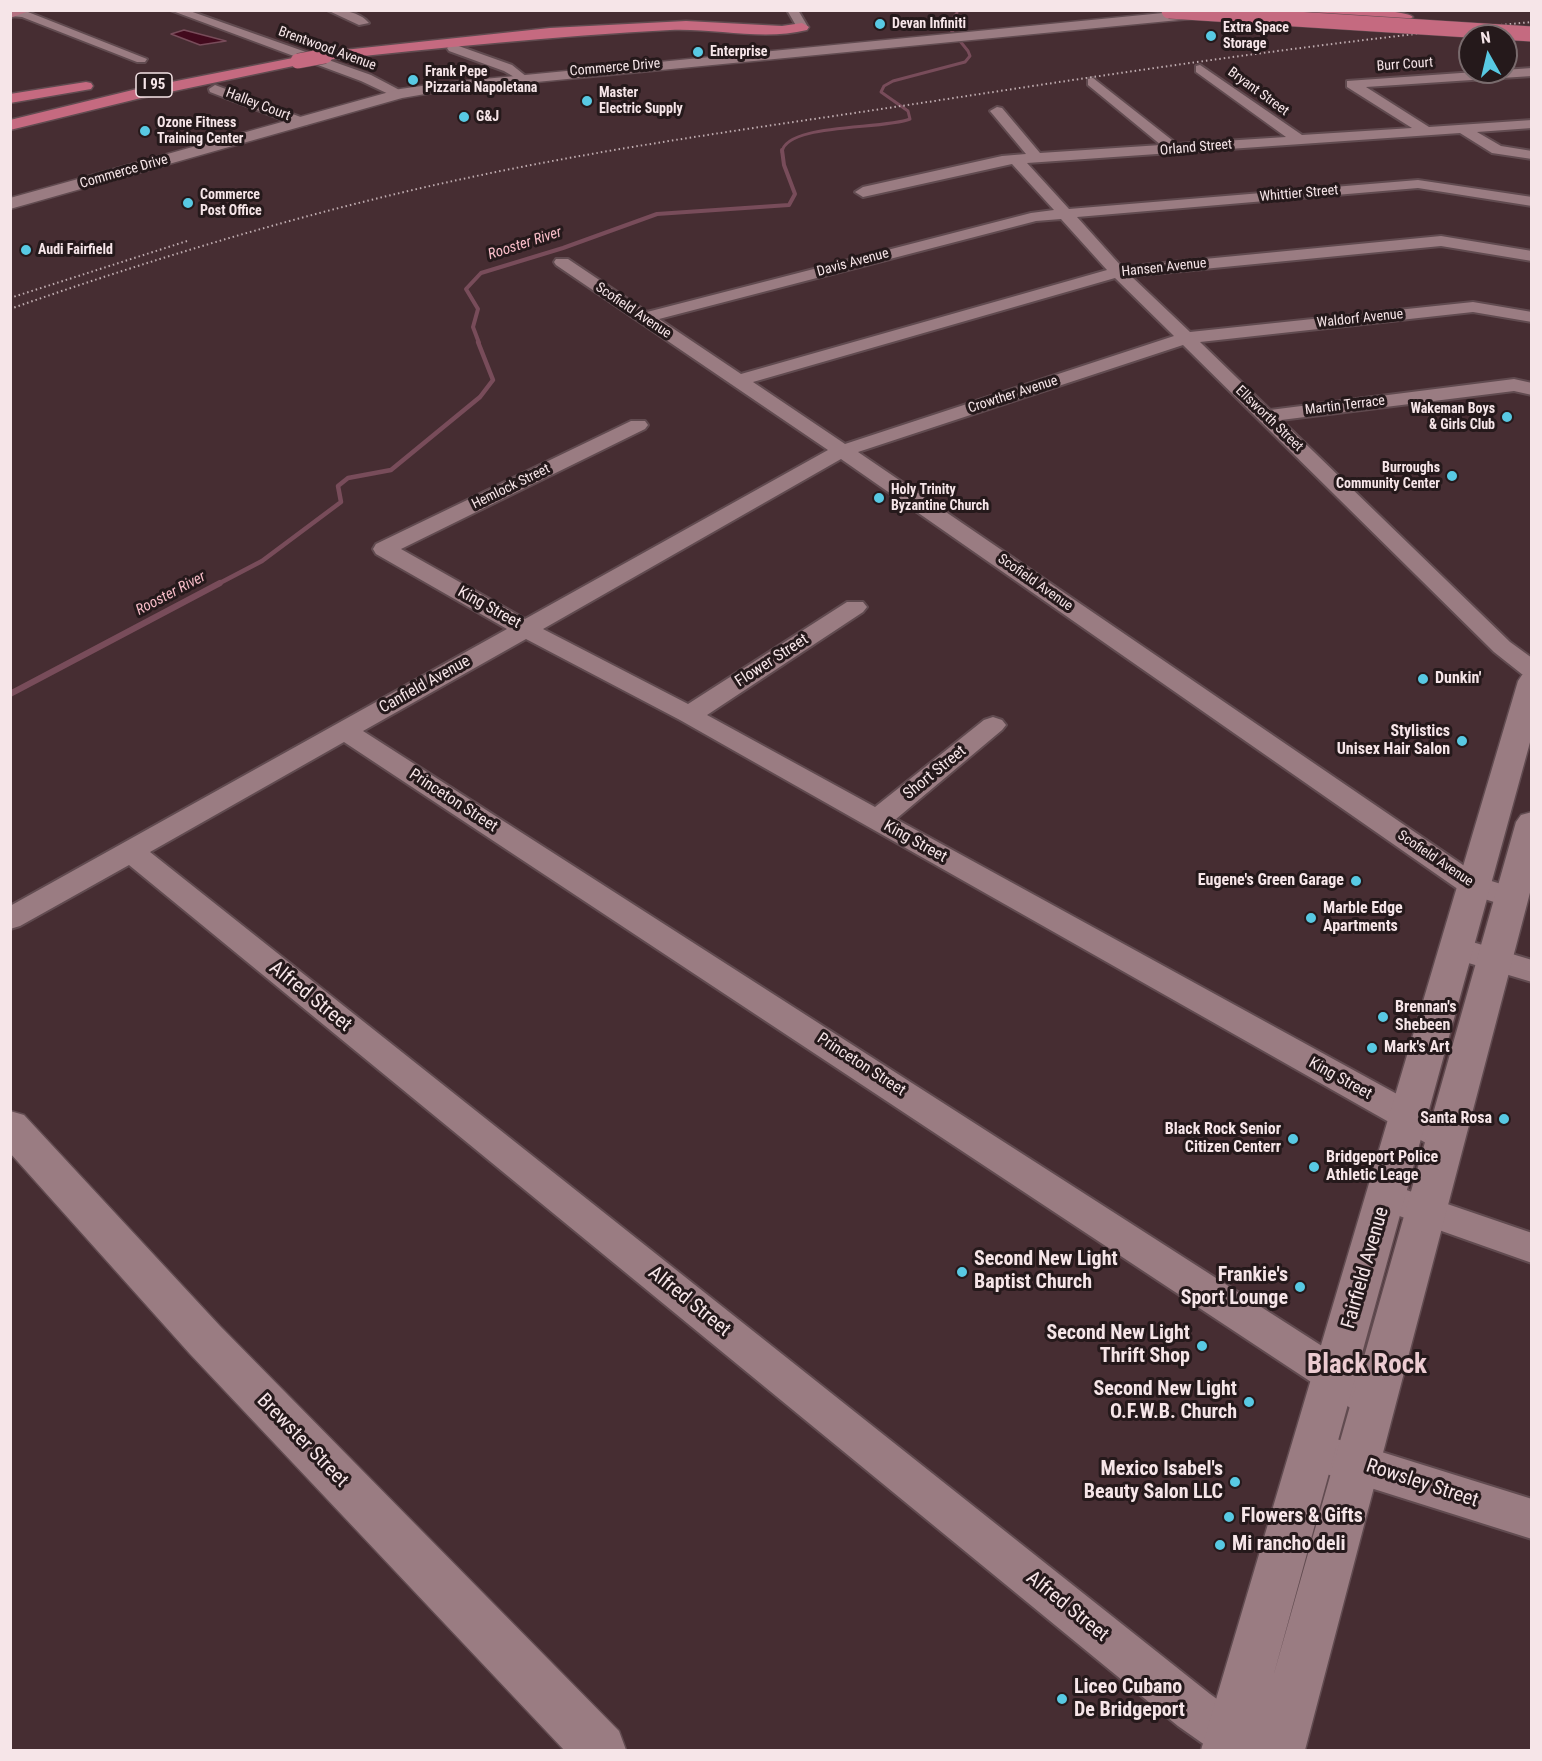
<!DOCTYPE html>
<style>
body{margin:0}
#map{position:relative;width:1542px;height:1761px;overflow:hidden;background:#462d32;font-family:"Roboto Condensed",sans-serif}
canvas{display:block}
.frame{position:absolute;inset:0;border:12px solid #f6e5e8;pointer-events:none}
.north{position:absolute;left:1458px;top:24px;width:60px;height:60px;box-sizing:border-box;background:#25191b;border:2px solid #796b6d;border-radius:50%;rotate:352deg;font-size:16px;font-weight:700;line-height:24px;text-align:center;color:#f6e5e8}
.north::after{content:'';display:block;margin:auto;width:21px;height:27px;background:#58c9e3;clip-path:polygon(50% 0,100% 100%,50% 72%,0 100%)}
</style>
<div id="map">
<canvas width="1542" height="1761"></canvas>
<div class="frame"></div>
<div class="north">N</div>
</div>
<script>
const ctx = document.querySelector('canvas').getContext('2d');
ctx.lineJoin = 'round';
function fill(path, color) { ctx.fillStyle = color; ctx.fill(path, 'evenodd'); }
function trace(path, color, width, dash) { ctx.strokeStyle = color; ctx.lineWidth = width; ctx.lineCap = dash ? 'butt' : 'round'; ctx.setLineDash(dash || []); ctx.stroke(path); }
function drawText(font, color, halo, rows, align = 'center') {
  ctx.font = font + ' "Roboto Condensed",sans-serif'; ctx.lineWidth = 6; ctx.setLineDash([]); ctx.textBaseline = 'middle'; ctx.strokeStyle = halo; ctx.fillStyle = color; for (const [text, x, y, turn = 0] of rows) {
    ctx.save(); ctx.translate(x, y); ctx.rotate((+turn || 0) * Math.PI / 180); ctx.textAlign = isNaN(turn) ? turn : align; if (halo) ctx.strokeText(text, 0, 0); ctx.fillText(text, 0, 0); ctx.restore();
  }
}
const water = new Path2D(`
 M 184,30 L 226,41 L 200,45 L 171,34 Z`);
const streamFar3 = new Path2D(`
 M 782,152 C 786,123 883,130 910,119 L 908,111 L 881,92 L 884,86 L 893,81 L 965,62 L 970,56 L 968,51 L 947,25 L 957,13`);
const streamFar2 = new Path2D(`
 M 479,343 L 473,327 L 478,309 L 466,289 L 481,273 L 563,248 L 657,214 L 789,205 L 795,194 L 784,165 L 782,150`);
const streamFar1 = new Path2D(`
 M 218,584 L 262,561 L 341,502 L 338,486 L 348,478 L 391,470 L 480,397 L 493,380 L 478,342`);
const stream = new Path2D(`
 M 10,694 L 220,583`);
const minor = new Path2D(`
 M 10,10 L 28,12 L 147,59 L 145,62 L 137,62 L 22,17 L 10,16 Z
 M 170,10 L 187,10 L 371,75 L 407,94 L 400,98 L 395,97 L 361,81 Z
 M 327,10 C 341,10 359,11 369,23 L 359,25 Z
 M 787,10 L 798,10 L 808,27 L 806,29 L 798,29 Z
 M 453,44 L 512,65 L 527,77 L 521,81 L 504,71 L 449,51 L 447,48 Z
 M 1200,65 L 1302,135 L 1412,128 L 1347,87 L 1347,81 L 1532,68 L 1532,76 L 1366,87 L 1429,127 L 1532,120 L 1532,128 L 1477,132 L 1501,146 L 1532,151 L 1532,159 L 1492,153 L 1460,133 L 1027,163 L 1069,209 L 1418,180 L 1532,197 L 1532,206 L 1418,188 L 1077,217 L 1122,267 L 1441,236 L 1532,251 L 1532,261 L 1441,246 L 1131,276 L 1190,332 L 1473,302 L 1532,312 L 1532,322 L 1473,312 L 1200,342 L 1270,410 L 1514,379 L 1532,383 L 1532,395 L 1514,391 L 1281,420 L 1510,642 L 1532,658 L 1532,677 L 1523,675 L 1494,652 L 1183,345 L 858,452 L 1482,878 L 1520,890 L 1524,897 L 1520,904 L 1510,907 L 1462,892 L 841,459 L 543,629 L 688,704 L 847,602 L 863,602 L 867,607 L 863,612 L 707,715 L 875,807 L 984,720 L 993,717 L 1002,720 L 1006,725 L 1002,730 L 896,819 L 1457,1127 L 1462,1137 L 1457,1147 L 1445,1150 L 1433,1147 L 680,720 L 526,639 L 363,731 L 1389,1389 L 1394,1402 L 1389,1415 L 1375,1420 L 1361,1415 L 344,742 L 150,852 L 1210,1694 L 1265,1734 L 1272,1750 L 1212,1750 L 1178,1726 L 129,865 L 20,926 L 10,929 L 10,906 L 507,629 L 376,554 L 373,549 L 376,544 L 631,421 L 645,421 L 648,425 L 645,429 L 401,549 L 525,619 L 828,450 L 556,265 L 554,262 L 556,259 L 568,259 L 647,312 L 1031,213 L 1054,210 L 1012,164 L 863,197 L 855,192 L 863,187 L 1002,156 L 1026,154 L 990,111 L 997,107 L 1002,108 L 1040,153 L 1161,145 L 1088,85 L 1088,79 L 1093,78 L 1177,144 L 1286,137 L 1196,72 L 1196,66 ZM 1061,219 L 1107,270 L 741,374 L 659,319 L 1036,221 ZM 1115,278 L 1174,336 L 845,444 L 753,382 Z
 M 215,85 L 306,119 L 308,122 L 306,125 L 296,125 L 210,92 L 209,89 Z
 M 1456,937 L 1532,960 L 1532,982 L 1445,956 L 1441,948 L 1445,940 Z
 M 1386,1183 L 1532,1233 L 1532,1263 L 1374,1207 L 1369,1197 L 1374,1187 Z
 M 1312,1433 L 1356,1444 L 1532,1499 L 1532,1539 L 1298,1465 L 1292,1452 L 1298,1439 Z`);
const secondary = new Path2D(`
 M 1194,10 L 1215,10 L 1217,13 L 1210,17 L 443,91 L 402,98 L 10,209 L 10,198 L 400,89 L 443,83 Z
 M 1532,673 L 1532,735 L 1273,1677 L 1516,822 L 1521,815 L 1532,812 L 1532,885 L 1305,1750 L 1201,1750 L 1518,681 L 1522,675 Z
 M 10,1111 L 24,1115 L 220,1326 L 619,1731 L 626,1750 L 564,1750 L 190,1354 L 10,1153 Z`);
const primary = new Path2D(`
 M 10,10 L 32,10 L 10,18 Z`);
const motorway = new Path2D(`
 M 1289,10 C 1309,10 1402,7 1413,17 L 1406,21 L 1295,14 Z
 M 686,21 L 782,26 L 802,23 L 809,27 L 807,30 C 763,41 715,28 670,30 C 555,36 440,48 325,60 L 318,56 L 325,52 L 550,28 Z
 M 298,57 L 303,58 L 305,61 L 303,64 L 141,98 L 10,130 L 10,120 L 141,88 Z
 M 86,82 L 91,83 L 93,86 L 91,89 L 10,103 L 10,94 Z`);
const rail = new Path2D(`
 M 10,298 L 187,241
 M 10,309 C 160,256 311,211 467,178 C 617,146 770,126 921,103 C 1124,72 1327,41 1532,22`);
const motorwayBridge = new Path2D(`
 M 1169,11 L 1532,34
 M 298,61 L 325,56`);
const markers = [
 [880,24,6,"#58c9e3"],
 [1211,36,6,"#58c9e3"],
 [698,52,6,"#58c9e3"],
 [413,80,6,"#58c9e3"],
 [587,101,6,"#58c9e3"],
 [464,117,6,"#58c9e3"],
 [145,131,6,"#58c9e3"],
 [188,203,6,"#58c9e3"],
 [26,250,6,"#58c9e3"],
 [1507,417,6,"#58c9e3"],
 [1452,476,6,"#58c9e3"],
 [879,498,6,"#58c9e3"],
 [1423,679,6,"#58c9e3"],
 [1462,741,6,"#58c9e3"],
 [1356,881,6,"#58c9e3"],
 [1311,918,6,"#58c9e3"],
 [1383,1017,6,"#58c9e3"],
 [1372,1048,6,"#58c9e3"],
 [1504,1119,6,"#58c9e3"],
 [1293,1139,6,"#58c9e3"],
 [1314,1167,6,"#58c9e3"],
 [962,1272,6,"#58c9e3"],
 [1300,1287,6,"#58c9e3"],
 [1202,1346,6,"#58c9e3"],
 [1249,1402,6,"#58c9e3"],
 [1235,1482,6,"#58c9e3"],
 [1229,1517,6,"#58c9e3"],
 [1220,1545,6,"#58c9e3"],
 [1062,1699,6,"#58c9e3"]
];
const farPoinames = [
 ["Devan Infiniti",892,24],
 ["Extra Space",1223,28],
 ["Storage",1223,44],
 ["Enterprise",710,52],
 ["Frank Pepe",425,72],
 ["Pizzaria Napoletana",425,88],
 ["Master",599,93],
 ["Electric Supply",599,109],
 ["G&J",476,117],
 ["Ozone Fitness",157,123],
 ["Training Center",157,139],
 ["Commerce",200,195],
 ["Post Office",200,211],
 ["Audi Fairfield",38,250],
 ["Wakeman Boys",1495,409,"right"],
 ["& Girls Club",1495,425,"right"],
 ["Burroughs",1440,468,"right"],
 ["Community Center",1440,484,"right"],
 ["Holy Trinity",891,490],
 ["Byzantine Church",891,506]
];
const farStreetnames = [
 ["Brentwood Avenue",327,49,20],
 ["Burr Court",1405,65,-4],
 ["Commerce Drive",615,68,-5],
 ["Bryant Street",1258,92,36],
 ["Halley Court",258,105,21],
 ["Orland Street",1196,148,-5],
 ["Commerce Drive",124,172,-16],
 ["Whittier Street",1299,194,-5],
 ["Davis Avenue",853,263,-15],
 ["Hansen Avenue",1164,268,-6],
 ["Scofield Avenue",633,311,34],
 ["Waldorf Avenue",1360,319,-6],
 ["Crowther Avenue",1013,395,-18],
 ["Martin Terrace",1345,406,-7],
 ["Ellsworth Street",1269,419,44],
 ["Hemlock Street",511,487,-26],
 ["Scofield Avenue",1035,583,35],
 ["Scofield Avenue",1435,859,34]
];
const shields = [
 [154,85,36]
];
const shieldNames = [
 ["I 95",154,85]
];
const farWaternames = [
 ["Rooster River",525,244,-18],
 ["Rooster River",171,594,-28]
];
const streetNames = [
 ["King Street",489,608,29],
 ["Flower Street",772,661,-33],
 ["Canfield Avenue",425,685,-29],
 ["Short Street",935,773,-39],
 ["Princeton Street",453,801,33],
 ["King Street",915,842,29],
 ["Princeton Street",861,1065,33],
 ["King Street",1340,1079,29]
];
const poiNames = [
 ["Dunkin'",1435,679],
 ["Stylistics",1450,732,"right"],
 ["Unisex Hair Salon",1450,750,"right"],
 ["Eugene's Green Garage",1344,881,"right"],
 ["Marble Edge",1323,909],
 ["Apartments",1323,927],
 ["Brennan's",1395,1008],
 ["Shebeen",1395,1026],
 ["Mark's Art",1384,1048],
 ["Santa Rosa",1492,1119,"right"],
 ["Black Rock Senior",1281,1130,"right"],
 ["Citizen Centerr",1281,1148,"right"],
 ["Bridgeport Police",1326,1158],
 ["Athletic Leage",1326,1176]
];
const nearStreetnames = [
 ["Alfred Street",310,997,39],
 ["Fairfield Avenue",1366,1268,-74],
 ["Alfred Street",689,1302,39],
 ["Brewster Street",302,1441,46],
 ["Rowsley Street",1422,1484,18],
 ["Alfred Street",1067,1607,39]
];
const nearPoinames = [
 ["Second New Light",974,1260],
 ["Baptist Church",974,1283],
 ["Frankie's",1288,1276,"right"],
 ["Sport Lounge",1288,1299,"right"],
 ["Second New Light",1190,1334,"right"],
 ["Thrift Shop",1190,1357,"right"],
 ["Second New Light",1237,1390,"right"],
 ["O.F.W.B. Church",1237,1413,"right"],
 ["Mexico Isabel's",1223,1470,"right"],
 ["Beauty Salon LLC",1223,1493,"right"],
 ["Flowers & Gifts",1241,1517],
 ["Mi rancho deli",1232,1545],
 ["Liceo Cubano",1074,1688],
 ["De Bridgeport",1074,1711]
];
const nearDistrictnames = [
 ["Black Rock",1367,1366]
];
fill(water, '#420a1d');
trace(water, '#784c5a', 1.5);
trace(streamFar3, '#784c5a', 3);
trace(streamFar2, '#784c5a', 4);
trace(streamFar1, '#784c5a', 4.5);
trace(stream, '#784c5a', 6);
trace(minor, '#614b50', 4);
trace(secondary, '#614b50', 3);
trace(primary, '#614b50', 3);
trace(motorway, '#614b50', 3);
fill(minor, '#9a7c82');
fill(secondary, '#9a7c82');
fill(primary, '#b47181');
fill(motorway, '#c56a80');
trace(rail, '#c0adb1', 2, [1.5, 3]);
trace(motorwayBridge, '#614b50', 16, []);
trace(motorwayBridge, '#c56a80', 15);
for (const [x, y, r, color] of markers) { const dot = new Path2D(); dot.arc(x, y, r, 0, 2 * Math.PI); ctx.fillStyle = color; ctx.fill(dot); trace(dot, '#25191b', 2); }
drawText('bold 14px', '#f6e5e8', '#25191b', farPoinames, 'left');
drawText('14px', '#f6e5e8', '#25191b', farStreetnames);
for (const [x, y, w] of shields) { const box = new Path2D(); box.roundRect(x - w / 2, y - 12, w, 24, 4.5); ctx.fillStyle = '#25191b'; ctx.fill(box); trace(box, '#f6e5e8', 1.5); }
drawText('bold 15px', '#f6e5e8', null, shieldNames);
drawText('italic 15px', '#f8bdc8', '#25191b', farWaternames);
drawText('16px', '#f6e5e8', '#25191b', streetNames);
drawText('bold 16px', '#f6e5e8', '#25191b', poiNames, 'left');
drawText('20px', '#f6e5e8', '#25191b', nearStreetnames);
drawText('bold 20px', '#f6e5e8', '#25191b', nearPoinames, 'left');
drawText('bold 27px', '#eccbd1', '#25191b', nearDistrictnames);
</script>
